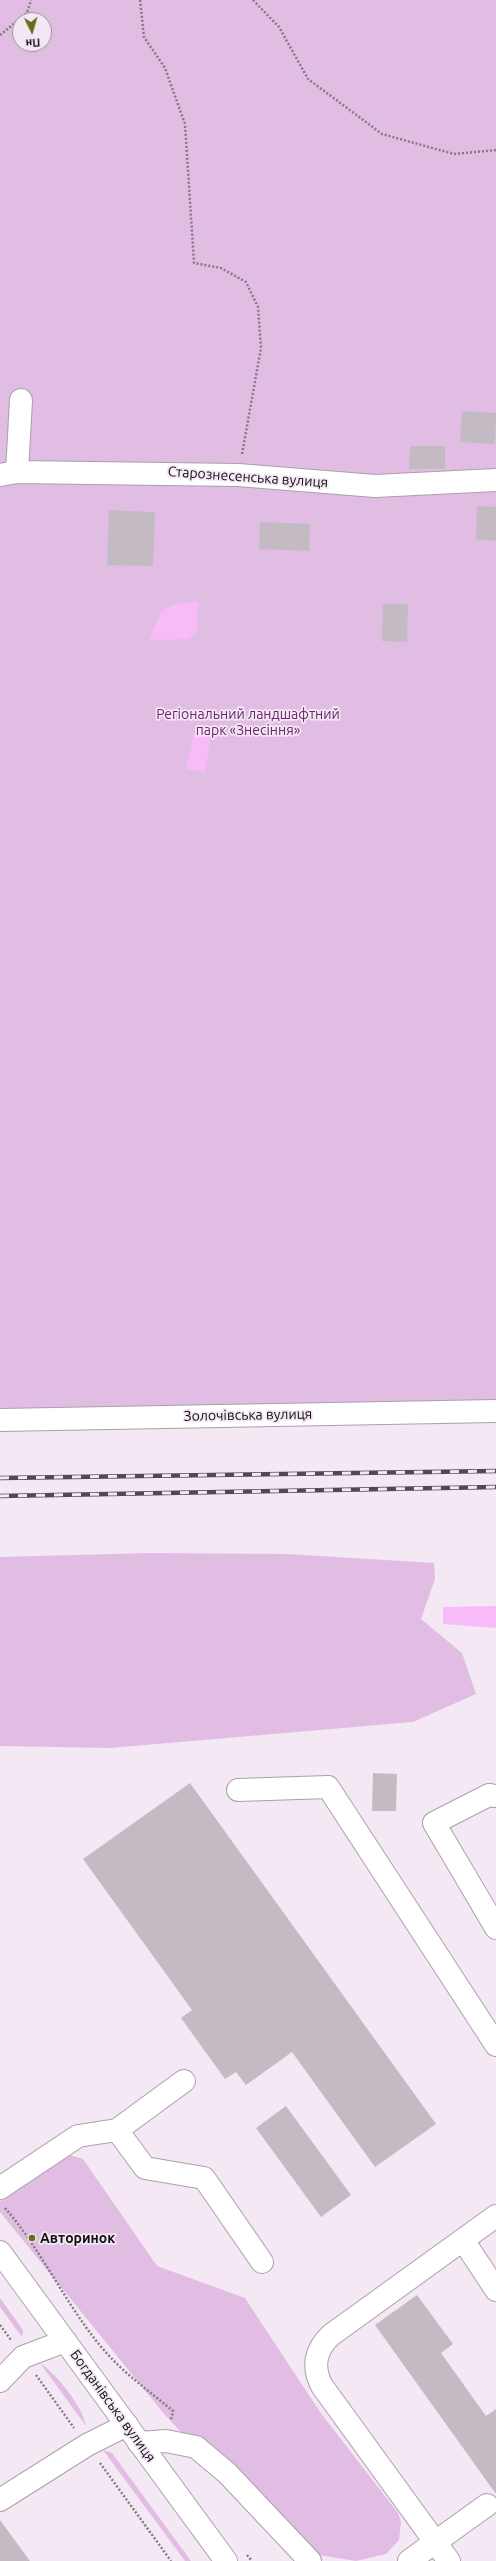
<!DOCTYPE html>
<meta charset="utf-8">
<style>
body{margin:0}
#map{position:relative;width:496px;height:2561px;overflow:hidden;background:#f3e8f3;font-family:Ubuntu,sans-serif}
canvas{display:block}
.north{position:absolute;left:12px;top:12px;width:40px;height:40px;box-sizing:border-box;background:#f3e8f3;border:1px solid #999199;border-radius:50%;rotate:175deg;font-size:11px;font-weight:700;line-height:16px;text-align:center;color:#120e12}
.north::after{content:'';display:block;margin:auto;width:14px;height:18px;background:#646e16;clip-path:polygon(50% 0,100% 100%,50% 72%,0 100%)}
</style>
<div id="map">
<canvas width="496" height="2561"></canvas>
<div class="north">Пн</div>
</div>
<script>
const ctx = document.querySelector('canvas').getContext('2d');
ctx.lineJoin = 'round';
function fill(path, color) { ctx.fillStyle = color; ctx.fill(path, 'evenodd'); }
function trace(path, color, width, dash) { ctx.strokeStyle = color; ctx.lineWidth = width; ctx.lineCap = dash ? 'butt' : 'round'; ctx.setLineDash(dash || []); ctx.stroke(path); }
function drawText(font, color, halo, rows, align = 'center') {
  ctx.font = font + ' Ubuntu,sans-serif'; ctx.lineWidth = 3.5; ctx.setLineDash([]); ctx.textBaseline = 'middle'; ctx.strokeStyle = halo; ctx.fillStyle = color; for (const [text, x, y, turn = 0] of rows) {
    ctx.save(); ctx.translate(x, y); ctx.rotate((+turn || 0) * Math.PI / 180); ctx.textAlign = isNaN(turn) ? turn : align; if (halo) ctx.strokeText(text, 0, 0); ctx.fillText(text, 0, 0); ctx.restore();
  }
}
const green = new Path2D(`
 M 0,0 L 496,0 L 496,1401 L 0,1414 ZM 20,20 L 44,20 L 44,44 L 20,44 Z
 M 150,1553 L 287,1554 L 434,1563 L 435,1579 L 421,1619 L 462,1653 L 476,1694 L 413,1722 L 110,1748 L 0,1746 L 0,1557 Z
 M 70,2155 L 83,2159 L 157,2266 L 245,2298 L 320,2412 L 398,2513 L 401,2522 L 399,2540 L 386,2554 L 356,2561 L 319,2555 L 230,2464 L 198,2437 L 181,2432 L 165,2415 L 0,2212 L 0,2201 L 62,2156 Z
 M 0,2298 L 23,2330 L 22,2337 L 0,2307 Z
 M 40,2363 C 56,2373 83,2407 86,2426 Z
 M 103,2450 L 112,2453 L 191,2561 L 185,2561 Z`);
const water = new Path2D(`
 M 198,601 L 197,630 L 189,639 L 150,640 C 161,606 164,605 198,601 Z
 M 194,733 L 211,733 L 205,772 L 186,769 Z
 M 496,1606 L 496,1628 L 443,1624 L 443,1607 Z`);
const building = new Path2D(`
 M 462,411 L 496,413 L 495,444 L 460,442 Z
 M 410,446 L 445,446 L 445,469 L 409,469 Z
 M 477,506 L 496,507 L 496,541 L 476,539 Z
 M 109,510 L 155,512 L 153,566 L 107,565 Z
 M 260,522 L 310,524 L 309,551 L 259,549 Z
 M 383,604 L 408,604 L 407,642 L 382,641 Z
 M 373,1773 L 397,1774 L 396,1811 L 372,1811 Z
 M 190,1783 L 436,2124 L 375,2167 L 292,2052 L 246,2085 L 236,2072 L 225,2079 L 181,2018 L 192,2010 L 83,1859 Z
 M 286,2106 L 351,2195 L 321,2217 L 256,2128 Z
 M 417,2295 L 453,2344 L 441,2353 L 486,2416 L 496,2409 L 496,2494 L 375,2325 Z
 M 0,2520 L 30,2561 L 0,2561 Z`);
const path = new Path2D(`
 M 140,0 L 144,37 L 165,68 L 185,124 L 194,263 L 221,268 L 246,282 L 258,307 L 261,348 L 242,454
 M 253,0 L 279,27 L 308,79 L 382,134 L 454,154 L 496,150
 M 0,35 L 27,13 L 31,0
 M 5,2208 C 46,2255 72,2319 115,2362 C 133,2380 154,2395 173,2411 L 171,2420
 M 0,2325 L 11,2340
 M 36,2375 L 74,2428
 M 100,2463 L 171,2561
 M 247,2555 L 252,2561`);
const minor = new Path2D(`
 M 17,472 L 21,400
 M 0,475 L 17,472 L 238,475 L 375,486 L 496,480
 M 0,1420 L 496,1411
 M 238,1790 L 328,1787 L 496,2045
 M 496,1796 L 489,1795 L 434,1823 L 496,1928
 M 117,2130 L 184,2081
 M 0,2188 L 78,2136 L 117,2130 L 145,2168 L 204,2178 L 262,2262
 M 463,2240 L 496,2290
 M 0,2381 L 23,2357 L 65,2341
 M 139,2443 L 166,2441 L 196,2447 L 227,2473 L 310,2561
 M 0,2500 L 87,2445 L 127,2425
 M 409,2561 L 487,2505
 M 449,2561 L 322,2386 C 312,2367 315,2350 331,2335 L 496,2216`);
const major = new Path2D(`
 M 0,2252 L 226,2561`);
const rail = new Path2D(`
 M 0,1478 L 496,1471
 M 0,1496 L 496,1487`);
const markers = [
 [32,2238,4,"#646e16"]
];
const streetNames = [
 ["Старознесенська вулиця",248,477,4],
 ["Золочівська вулиця",248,1415,-1],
 ["Богданівська вулиця",113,2406,54]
];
const parkNames = [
 ["Регіональний ландшафтний",248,714],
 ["парк «Знесіння»",248,730]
];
const poiNames = [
 ["Авторинок",40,2238]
];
fill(green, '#e2bde3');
fill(water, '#f8bbf9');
fill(building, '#c4bac4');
trace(minor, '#aaa0aa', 24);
trace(major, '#aaa0aa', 24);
trace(path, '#827b82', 2.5, [2, 2]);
trace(minor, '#fff', 22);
trace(major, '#fff', 22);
trace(rail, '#504a50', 4.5);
trace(rail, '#f3e8f3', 3, [9]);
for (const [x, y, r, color] of markers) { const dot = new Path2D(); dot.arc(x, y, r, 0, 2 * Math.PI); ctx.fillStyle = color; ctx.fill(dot); trace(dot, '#f3e8f3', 1.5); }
drawText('14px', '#120e12', '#f3e8f3', streetNames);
drawText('14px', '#6b266f', '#f3e8f3', parkNames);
drawText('bold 14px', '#120e12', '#f3e8f3', poiNames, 'left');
</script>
